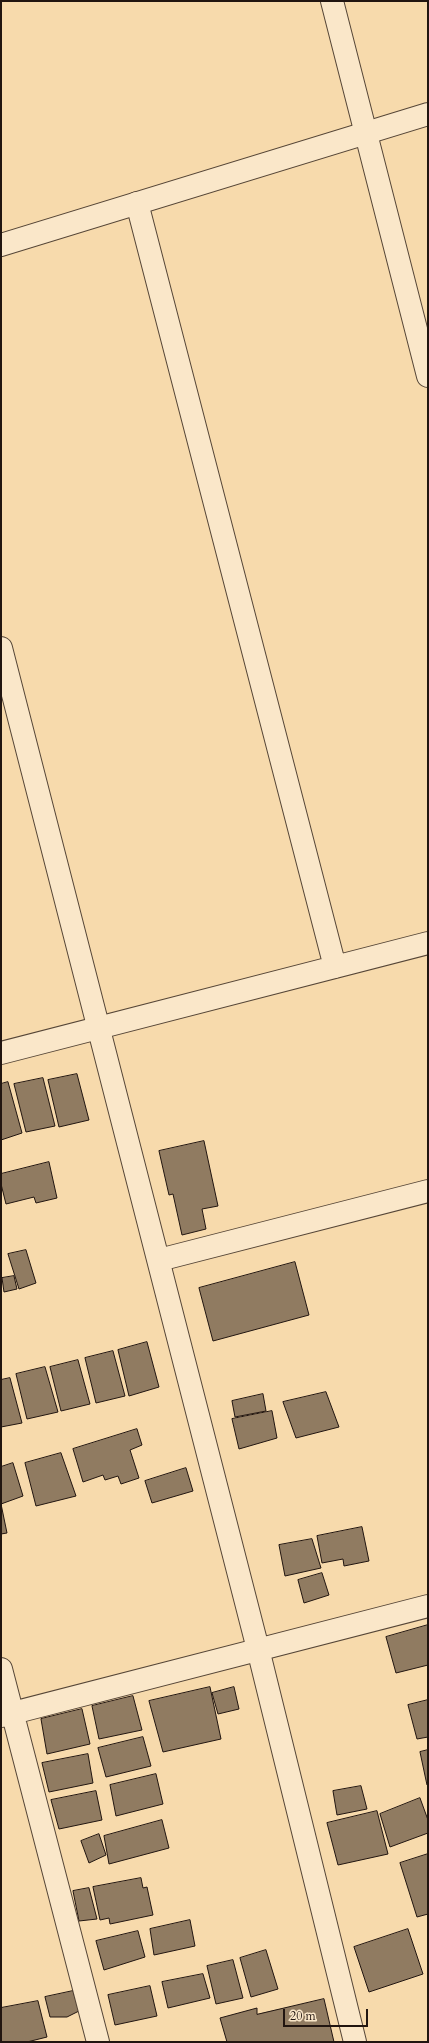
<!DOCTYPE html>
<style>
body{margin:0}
#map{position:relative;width:429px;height:2043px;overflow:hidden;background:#f7daac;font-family:Cardo,serif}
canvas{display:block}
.frame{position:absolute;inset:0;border:2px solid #211510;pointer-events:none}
.scale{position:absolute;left:283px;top:2009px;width:85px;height:18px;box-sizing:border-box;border:2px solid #211510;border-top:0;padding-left:5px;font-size:12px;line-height:14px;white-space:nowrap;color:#211510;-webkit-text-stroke:3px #fae7c9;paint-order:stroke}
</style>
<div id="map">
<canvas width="429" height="2043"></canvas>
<div class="frame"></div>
<div class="scale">20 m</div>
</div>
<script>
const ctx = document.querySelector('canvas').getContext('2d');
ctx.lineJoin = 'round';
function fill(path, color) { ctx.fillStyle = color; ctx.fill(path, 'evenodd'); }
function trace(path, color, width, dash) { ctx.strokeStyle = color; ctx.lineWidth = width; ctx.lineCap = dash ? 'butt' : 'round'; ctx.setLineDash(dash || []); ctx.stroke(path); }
const building = new Path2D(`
 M 77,1074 L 89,1120 L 59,1127 L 48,1080 Z
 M 43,1078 L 55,1126 L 26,1132 L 14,1084 Z
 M 8,1082 L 22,1133 L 1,1140 L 1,1084 Z
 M 204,1141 L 218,1206 L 202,1209 L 206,1229 L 182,1235 L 173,1194 L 169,1195 L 159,1151 Z
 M 49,1162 L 57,1198 L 36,1203 L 34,1197 L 6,1204 L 1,1184 L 1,1174 Z
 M 26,1250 L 36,1283 L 19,1289 L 8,1254 Z
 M 295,1262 L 309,1315 L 213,1341 L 199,1288 Z
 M 14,1276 L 17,1289 L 4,1292 L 2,1278 Z
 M 147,1342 L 159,1387 L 129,1396 L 118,1350 Z
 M 113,1351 L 125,1396 L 96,1403 L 85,1358 Z
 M 78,1360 L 90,1404 L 61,1411 L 50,1367 Z
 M 45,1367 L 58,1412 L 27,1419 L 16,1374 Z
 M 10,1378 L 22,1423 L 1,1427 L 1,1380 Z
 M 326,1392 L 339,1427 L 296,1438 L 283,1402 Z
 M 263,1394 L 266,1411 L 235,1417 L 232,1401 Z
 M 272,1411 L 277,1438 L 239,1449 L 232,1419 Z
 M 137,1429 L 142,1445 L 130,1450 L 139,1478 L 121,1484 L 118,1476 L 105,1480 L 103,1475 L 83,1482 L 73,1449 Z
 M 61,1453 L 76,1496 L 36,1506 L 25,1463 Z
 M 13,1463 L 23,1496 L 1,1504 L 7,1533 L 1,1534 L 1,1467 Z
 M 186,1468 L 193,1491 L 152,1503 L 145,1481 Z
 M 362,1527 L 369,1561 L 344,1566 L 343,1559 L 322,1563 L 317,1536 Z
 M 312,1539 L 321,1568 L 285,1576 L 279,1545 Z
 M 322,1573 L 329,1595 L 304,1603 L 298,1580 Z
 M 428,1625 L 428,1665 L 396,1673 L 386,1637 Z
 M 210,1687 L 221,1739 L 163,1752 L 149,1701 Z
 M 234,1687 L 239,1709 L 218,1714 L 212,1693 Z
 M 133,1696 L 142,1730 L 99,1739 L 92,1706 Z
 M 428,1700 L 428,1737 L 417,1739 L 408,1705 Z
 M 82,1709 L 90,1744 L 47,1754 L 41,1719 Z
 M 143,1737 L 151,1766 L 106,1777 L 98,1748 Z
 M 428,1750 L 428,1785 L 427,1785 L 420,1752 Z
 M 88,1754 L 93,1783 L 49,1792 L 42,1763 Z
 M 156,1774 L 163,1804 L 116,1816 L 110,1785 Z
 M 361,1786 L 367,1809 L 337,1815 L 333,1791 Z
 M 96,1791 L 102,1820 L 59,1829 L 51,1800 Z
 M 420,1798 L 428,1820 L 428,1833 L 390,1847 L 380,1814 Z
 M 377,1811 L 388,1854 L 338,1865 L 327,1823 Z
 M 162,1820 L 169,1848 L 109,1864 L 104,1836 Z
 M 99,1834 L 106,1855 L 89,1863 L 81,1841 Z
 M 428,1854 L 428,1914 L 417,1917 L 400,1863 Z
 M 141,1878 L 143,1888 L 147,1887 L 153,1915 L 110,1924 L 109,1918 L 100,1920 L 93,1887 Z
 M 89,1888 L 97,1919 L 79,1921 L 73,1891 Z
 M 190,1920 L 195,1946 L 154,1955 L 150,1929 Z
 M 408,1929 L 423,1974 L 369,1992 L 354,1947 Z
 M 138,1931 L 145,1957 L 104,1970 L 96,1941 Z
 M 266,1950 L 278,1989 L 251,1997 L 240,1958 Z
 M 233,1960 L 243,1998 L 216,2004 L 207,1966 Z
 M 203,1974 L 210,1998 L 168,2008 L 162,1982 Z
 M 150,1986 L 157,2016 L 115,2025 L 108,1995 Z
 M 73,1991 L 79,2011 L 67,2017 L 50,2017 L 45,1997 Z
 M 324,1999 L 334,2042 L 227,2042 L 220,2018 L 257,2008 L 257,2014 Z
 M 38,2001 L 47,2037 L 27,2042 L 1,2042 L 1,2008 Z`);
const minor = new Path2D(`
 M 332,1 L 428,376
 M 137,203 L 335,967
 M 1,1053 L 428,943
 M 159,1260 L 428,1191
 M 1,1669 L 98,2042
 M 1,1716 L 428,1606`);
const tertiary = new Path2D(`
 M 1,245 L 428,114
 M 1,648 L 258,1649 L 355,2042`);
fill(building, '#907b61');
trace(building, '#211510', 1);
trace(minor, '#564637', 24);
trace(tertiary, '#564637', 24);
trace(minor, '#fae7c9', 22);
trace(tertiary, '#fae7c9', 22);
</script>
